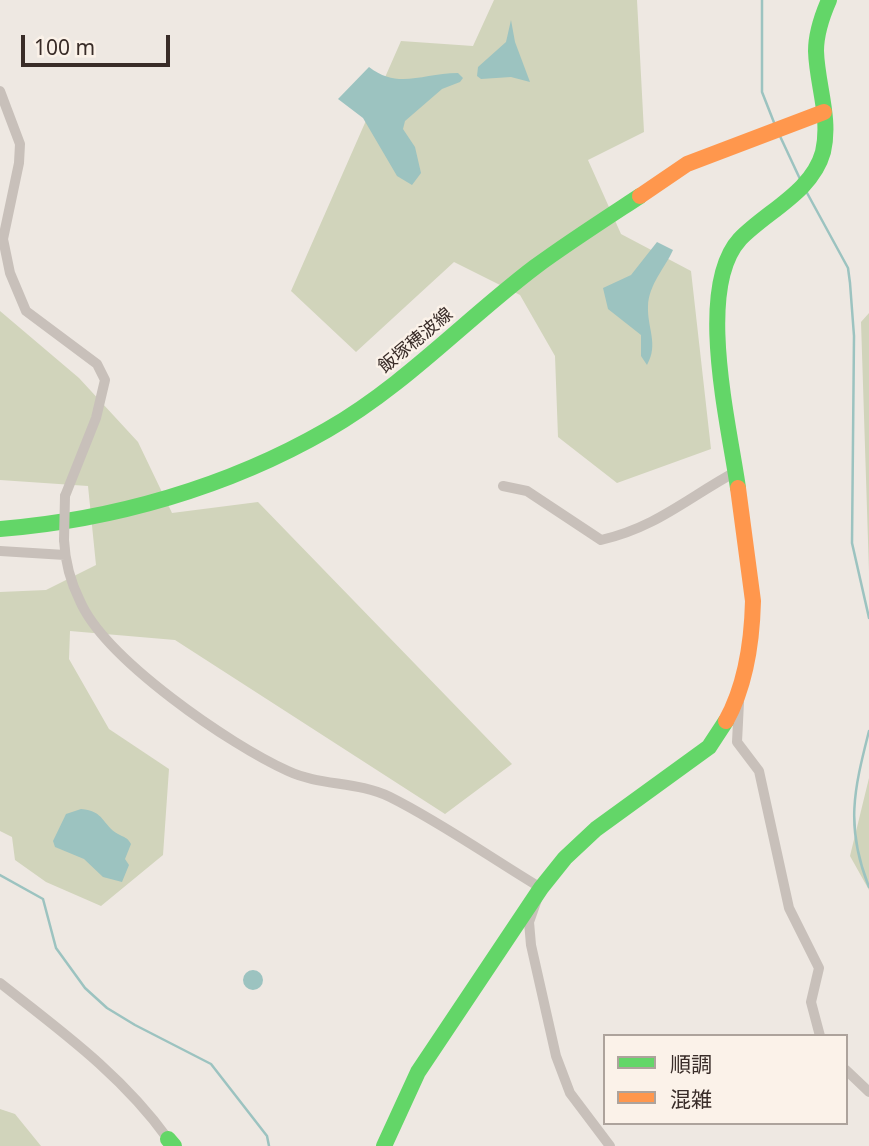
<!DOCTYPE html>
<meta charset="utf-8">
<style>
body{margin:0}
#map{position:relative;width:869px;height:1146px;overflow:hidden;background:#eee8e2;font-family:"Noto Sans","Noto Sans JP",sans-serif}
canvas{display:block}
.legend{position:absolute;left:603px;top:1034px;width:245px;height:91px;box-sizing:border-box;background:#fbf2e9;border:2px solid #ada39c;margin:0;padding:9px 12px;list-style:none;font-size:21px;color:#392c28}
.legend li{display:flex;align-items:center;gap:14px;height:35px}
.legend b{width:35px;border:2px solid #ada39c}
.scale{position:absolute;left:21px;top:35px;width:149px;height:32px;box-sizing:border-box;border:4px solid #392c28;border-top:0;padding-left:9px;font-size:21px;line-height:24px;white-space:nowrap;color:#392c28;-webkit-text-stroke:5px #fbf2e9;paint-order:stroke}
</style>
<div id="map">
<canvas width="869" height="1146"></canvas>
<ul class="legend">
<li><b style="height:9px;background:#63d668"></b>順調</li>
<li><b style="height:9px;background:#ff974d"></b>混雑</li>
</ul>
<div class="scale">100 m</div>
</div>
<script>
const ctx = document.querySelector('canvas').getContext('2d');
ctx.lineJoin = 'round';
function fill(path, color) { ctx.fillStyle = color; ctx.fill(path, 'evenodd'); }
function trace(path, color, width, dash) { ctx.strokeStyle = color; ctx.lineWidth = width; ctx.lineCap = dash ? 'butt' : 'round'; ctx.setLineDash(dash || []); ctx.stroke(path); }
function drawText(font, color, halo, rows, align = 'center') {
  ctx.font = font + ' "Noto Sans","Noto Sans JP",sans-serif'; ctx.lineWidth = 5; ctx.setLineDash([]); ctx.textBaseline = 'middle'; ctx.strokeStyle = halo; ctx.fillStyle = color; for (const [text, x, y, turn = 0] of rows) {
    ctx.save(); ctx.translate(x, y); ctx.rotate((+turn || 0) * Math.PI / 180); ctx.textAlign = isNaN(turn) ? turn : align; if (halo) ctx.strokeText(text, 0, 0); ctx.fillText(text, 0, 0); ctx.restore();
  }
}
const green = new Path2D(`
 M 494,0 L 637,0 L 644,132 L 588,160 L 621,234 L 691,271 L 711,449 L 617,483 L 558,437 L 555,356 L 520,295 L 454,262 L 356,352 L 291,291 L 401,41 L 473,46 Z
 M 0,311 L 79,378 L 138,442 L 172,513 L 258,502 L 512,764 L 445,814 L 175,640 L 70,631 L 69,659 L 109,729 L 169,769 L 163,855 L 101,906 L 46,882 L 15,860 L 12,837 L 0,831 L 0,592 L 46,590 L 96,565 L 88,486 L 0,480 Z
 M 869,313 L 869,572 L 861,322 Z
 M 869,778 L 869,890 L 850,856 Z
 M 0,1109 L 15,1114 L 41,1146 L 0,1146 Z`);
const water = new Path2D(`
 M 511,20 L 515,42 L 530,82 L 511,77 L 481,79 L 477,76 L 478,67 L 506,42 Z
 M 369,67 C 399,90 422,73 458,73 L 463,78 L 460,82 L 442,89 L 405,121 L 403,129 L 415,147 L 421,173 L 412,185 L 397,176 L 363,118 L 338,99 Z
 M 657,242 L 673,250 C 665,268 649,284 648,306 C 647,328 659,344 647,365 L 641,356 L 641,335 L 608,309 L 603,288 L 631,275 Z
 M 81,809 C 105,811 102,825 118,834 C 125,838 127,837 131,844 L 125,859 L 129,865 L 122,882 L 103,877 L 84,859 L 55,847 L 53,841 L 66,814 Z
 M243 980a10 10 0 1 1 20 0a10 10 0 1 1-20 0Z`);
const stream = new Path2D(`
 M 762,0 L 762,92 L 775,125
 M 779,134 L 800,179
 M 806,191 L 848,268 L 850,283 L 854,336 L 852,543 L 869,618
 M 869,731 C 854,790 845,827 869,887
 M 0,875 L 43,899 L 56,948 L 85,988 L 107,1008 L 135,1025 L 211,1064 L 267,1136 L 269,1146`);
const street = new Path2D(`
 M 0,91 L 20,144 L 19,163 L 3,239 L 10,273 L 26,311 L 97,364 L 105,380 L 96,418 L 65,496
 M 503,486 L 527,491 L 601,540 C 657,527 687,498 737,471
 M 64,540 C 65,560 71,583 80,601 C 105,659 230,745 288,771 C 320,786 357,781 390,797 C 442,823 491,858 541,888 L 529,922 L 531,945 L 556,1056 L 570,1093 L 610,1146
 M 0,551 L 65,555
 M 739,702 L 737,742 L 759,771 L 789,908 L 819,968 L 811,1002 L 820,1036
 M 0,983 C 61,1031 122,1075 168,1139
 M 846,1070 L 869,1092`);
const fast = new Path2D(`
 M 738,488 C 729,424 695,288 740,239 C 767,211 812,192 823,152 C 831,118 817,85 816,51 C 816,33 822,16 829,0
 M 0,529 C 113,520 228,487 327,430 C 404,386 465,320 535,267 C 569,242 605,219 640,196
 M 168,1139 L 174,1146
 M 384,1146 L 418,1072 L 541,888 L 565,858 L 596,829 L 709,747 L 726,721`);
const slow = new Path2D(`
 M 640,196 L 687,164 L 824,112
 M 726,721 C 746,685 752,642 753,601 L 738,488`);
const streetBridge = new Path2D(`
 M 64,540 L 65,496`);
const streetNames = [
 ["飯塚穂波線",416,341,-40]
];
fill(green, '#d1d4bb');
fill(water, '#9cc3c0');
trace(stream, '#9cc3c0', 2.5);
trace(street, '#c8c0ba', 10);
trace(fast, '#63d668', 16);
trace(slow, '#ff974d', 16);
trace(streetBridge, '#c8c0ba', 10);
drawText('18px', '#392c28', '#fbf2e9', streetNames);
</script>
